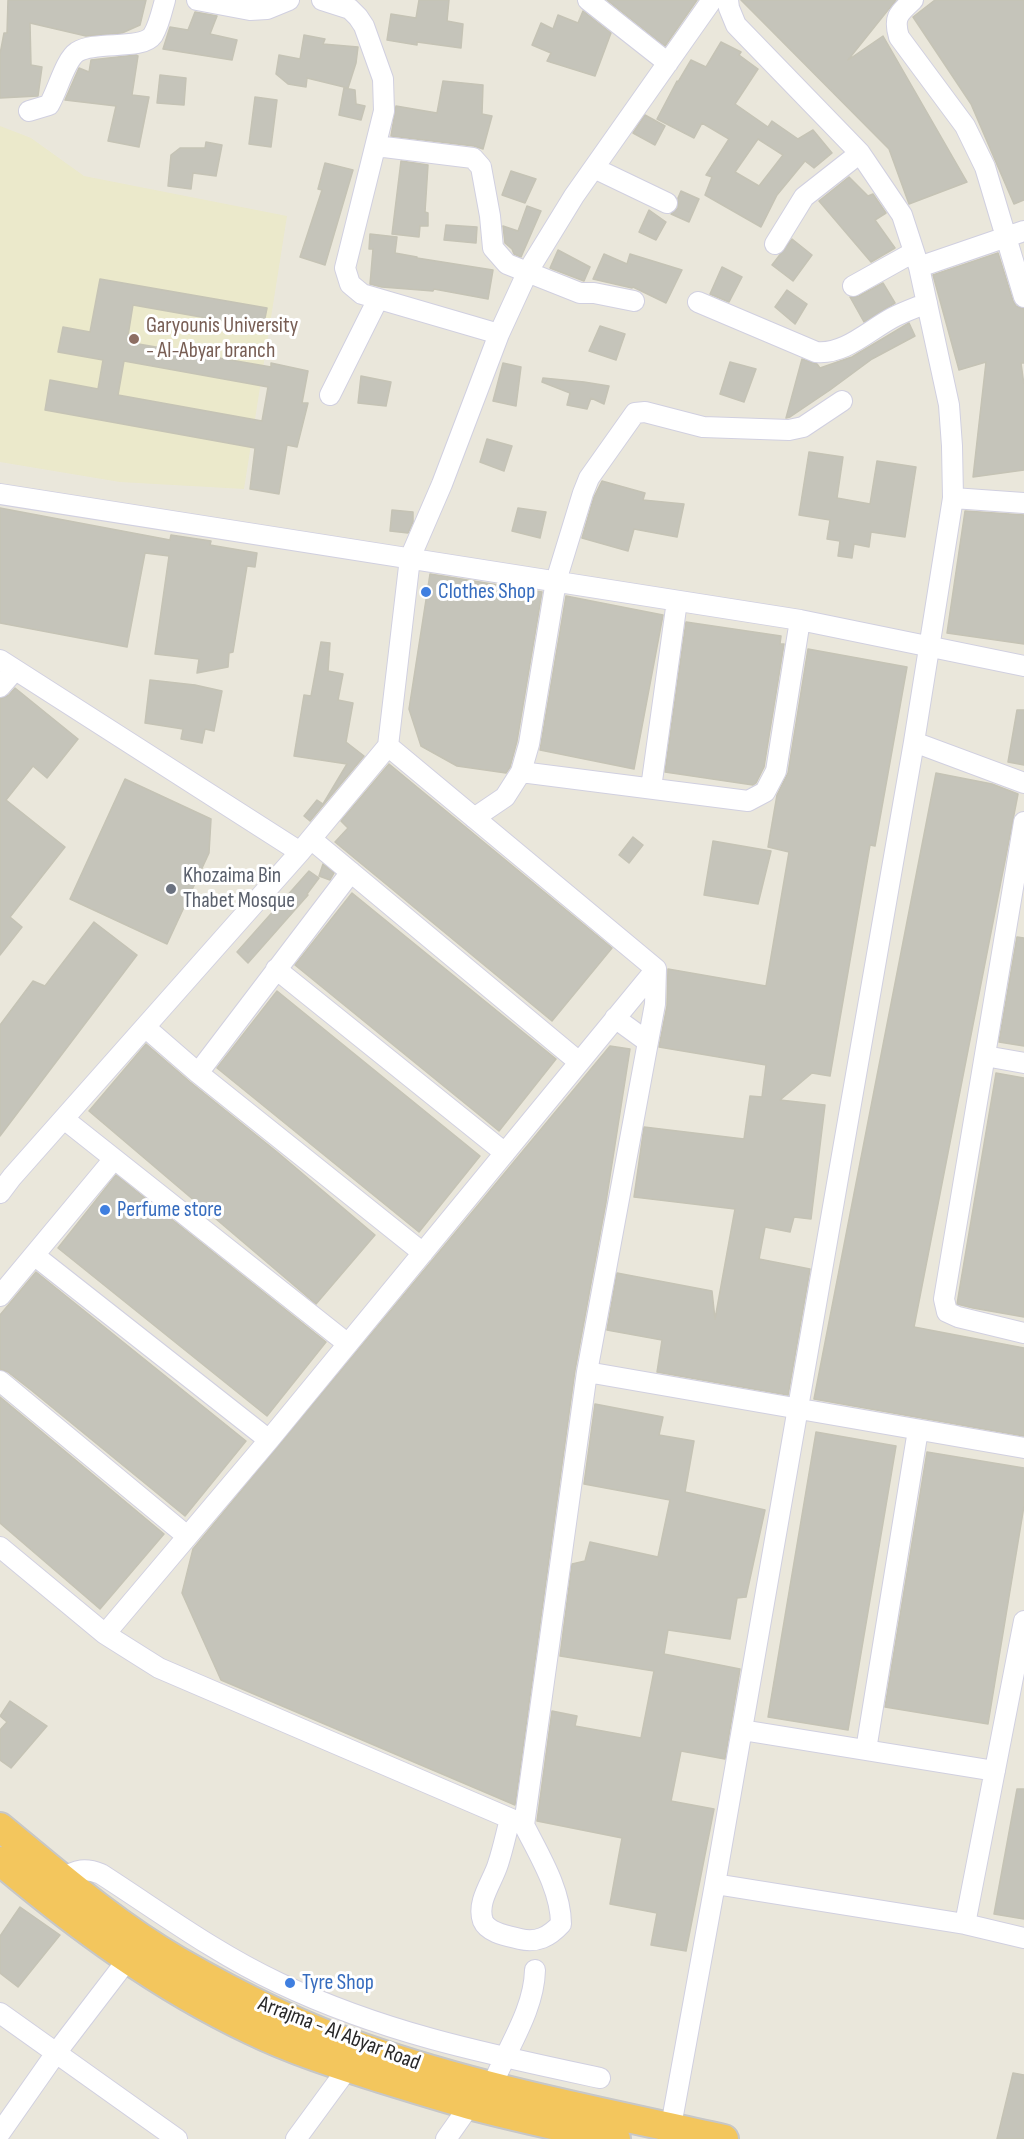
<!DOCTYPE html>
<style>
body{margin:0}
canvas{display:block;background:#eae7db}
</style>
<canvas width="1024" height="2139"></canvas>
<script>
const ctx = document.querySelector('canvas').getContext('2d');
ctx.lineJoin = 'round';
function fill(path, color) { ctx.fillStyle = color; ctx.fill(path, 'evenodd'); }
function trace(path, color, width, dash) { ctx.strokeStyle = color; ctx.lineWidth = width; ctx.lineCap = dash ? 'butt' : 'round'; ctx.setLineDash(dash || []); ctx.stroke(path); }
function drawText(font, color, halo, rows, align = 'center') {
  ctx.font = font + ' "Sofia Sans Condensed",sans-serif'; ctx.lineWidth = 6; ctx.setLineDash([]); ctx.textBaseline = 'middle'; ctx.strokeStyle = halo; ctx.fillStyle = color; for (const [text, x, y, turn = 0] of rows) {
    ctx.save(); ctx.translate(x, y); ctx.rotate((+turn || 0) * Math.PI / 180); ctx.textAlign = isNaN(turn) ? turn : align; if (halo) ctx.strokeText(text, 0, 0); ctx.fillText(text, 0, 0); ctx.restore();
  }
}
const education = new Path2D(`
 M 0,126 L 31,138 L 84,176 L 287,216 L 244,489 L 120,482 L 0,462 Z`);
const building = new Path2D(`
 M 8,0 L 146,0 L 140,25 L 122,33 L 86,36 L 30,23 L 31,65 L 42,67 L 38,96 L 0,98 L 0,54 L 4,33 L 7,33 Z
 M 419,0 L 449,0 L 447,21 L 463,24 L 461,48 L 417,42 L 417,45 L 387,40 L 391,14 L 416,18 Z
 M 607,0 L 697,0 L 665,46 Z
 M 741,0 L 896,0 L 848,60 L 883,36 L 967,182 L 909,204 L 889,149 Z
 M 935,0 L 1024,0 L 1024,200 L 1014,204 L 971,104 L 913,17 Z
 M 583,11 L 611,33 L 595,76 L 547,61 L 551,53 L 532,45 L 541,23 L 553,29 L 558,15 L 578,23 Z
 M 195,12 L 217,16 L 210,34 L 237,40 L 232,60 L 163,49 L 170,27 L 188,30 Z
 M 304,35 L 325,39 L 323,44 L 358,47 L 356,63 L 348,88 L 307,78 L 306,87 L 288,84 L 276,74 L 279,55 L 300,59 Z
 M 721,42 L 741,52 L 739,55 L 758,69 L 735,104 L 768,127 L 772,121 L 798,139 L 813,130 L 832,153 L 814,168 L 805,161 L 777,195 L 761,227 L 705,195 L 712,177 L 706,175 L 729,139 L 702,123 L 694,138 L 657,119 L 677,81 L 678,82 L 691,60 L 706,67 ZM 758,139 L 783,155 L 759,186 L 735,172 Z
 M 136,55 L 138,56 L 132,95 L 149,97 L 139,147 L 108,141 L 116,106 L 65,100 L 79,68 L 89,72 L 91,60 Z
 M 160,75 L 186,78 L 184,105 L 157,103 Z
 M 443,81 L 483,85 L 482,114 L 492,116 L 483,149 L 474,146 L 391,136 L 396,106 L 437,113 Z
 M 344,88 L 355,90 L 356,104 L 365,106 L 361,120 L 339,115 Z
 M 255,97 L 277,100 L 271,147 L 249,144 Z
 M 645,115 L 665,126 L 655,145 L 633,133 Z
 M 206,142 L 222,145 L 216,176 L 193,173 L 191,189 L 168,186 L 171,155 L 180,148 L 205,148 Z
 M 401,161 L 428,165 L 425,212 L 428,213 L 428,226 L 420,226 L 419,237 L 392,234 Z
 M 325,163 L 353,170 L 325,265 L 300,257 L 322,190 L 318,189 Z
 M 511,171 L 536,179 L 525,203 L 502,195 Z
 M 849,177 L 868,196 L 873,194 L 886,213 L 875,220 L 895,248 L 871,262 L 819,201 Z
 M 681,191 L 699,199 L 689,222 L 671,214 L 678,208 L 678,198 Z
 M 527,206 L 541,211 L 521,257 L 514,254 L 512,249 L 505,243 L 503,226 L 518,231 Z
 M 649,210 L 666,222 L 656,240 L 639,232 Z
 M 446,225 L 477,227 L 476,243 L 444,240 Z
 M 370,234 L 397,237 L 395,253 L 417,257 L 417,258 L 493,270 L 488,299 L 434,289 L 433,291 L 382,287 L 370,284 L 373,249 L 369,249 Z
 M 792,239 L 812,255 L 793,281 L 772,265 Z
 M 558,250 L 590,267 L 584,281 L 550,268 Z
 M 998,253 L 1013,301 L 1016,306 L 1024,309 L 1024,363 L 1021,363 L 1024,385 L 1024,470 L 973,477 L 986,362 L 959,370 L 933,275 Z
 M 604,254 L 627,264 L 630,254 L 682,270 L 666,303 L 633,287 L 632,288 L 593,279 Z
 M 722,267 L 742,277 L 729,302 L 710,294 Z
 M 100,279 L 267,308 L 263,328 L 133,305 L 127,342 L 271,367 L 271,363 L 308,371 L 302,403 L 308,403 L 297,447 L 287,445 L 279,494 L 250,489 L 255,448 L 45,410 L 50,380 L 98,389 L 103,360 L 58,352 L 63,327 L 90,332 ZM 124,361 L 268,387 L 262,421 L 118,395 Z
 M 883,283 L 895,303 L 864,322 L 850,297 L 859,296 Z
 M 787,290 L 807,304 L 795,324 L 775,307 Z
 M 909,323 L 915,336 L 872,359 L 830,390 L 790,417 L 786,418 L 802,359 L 817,364 L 820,368 L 852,357 Z
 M 600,326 L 625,334 L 616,360 L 589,351 Z
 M 730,362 L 756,369 L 744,402 L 720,394 Z
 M 503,363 L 521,367 L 516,406 L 493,401 Z
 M 361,376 L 391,382 L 386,406 L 358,403 Z
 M 543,378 L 584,382 L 609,386 L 604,404 L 591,398 L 587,409 L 567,405 L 570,393 L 542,382 Z
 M 487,439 L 512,446 L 504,471 L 480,462 Z
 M 809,452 L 843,457 L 837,498 L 870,504 L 877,461 L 916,467 L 905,537 L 871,532 L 869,547 L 854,544 L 852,558 L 838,556 L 840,541 L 827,539 L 830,520 L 799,515 Z
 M 602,481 L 645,493 L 643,500 L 684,504 L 677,537 L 634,529 L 628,551 L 582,538 L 594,497 Z
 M 0,508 L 170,540 L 171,535 L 211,541 L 210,545 L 257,553 L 255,567 L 247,566 L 233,652 L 229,653 L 228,667 L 197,673 L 199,659 L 155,654 L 169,556 L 145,553 L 127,647 L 0,623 Z
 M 518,508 L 546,512 L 540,538 L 512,531 Z
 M 392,510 L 413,512 L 413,522 L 408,533 L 390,531 Z
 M 965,511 L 1024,515 L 1024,644 L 947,633 Z
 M 430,574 L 542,592 L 517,741 L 510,767 L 506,773 L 457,766 L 421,746 L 409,709 Z
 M 566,596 L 663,615 L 634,769 L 540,750 Z
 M 686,622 L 781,636 L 780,644 L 784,644 L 764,767 L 756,783 L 753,785 L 665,772 Z
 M 321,642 L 330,643 L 328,671 L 343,674 L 338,700 L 353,703 L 346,742 L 364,756 L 310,821 L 304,816 L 317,800 L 323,804 L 347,764 L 294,756 L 304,695 L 311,696 Z
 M 808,649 L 907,667 L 875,846 L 870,845 L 830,1076 L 812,1073 L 780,1100 L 825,1105 L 811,1219 L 794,1217 L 790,1232 L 765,1227 L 759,1259 L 810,1269 L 788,1395 L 657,1372 L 662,1340 L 607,1330 L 617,1273 L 712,1291 L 715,1319 L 735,1209 L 634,1197 L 644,1127 L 744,1139 L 750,1096 L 762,1097 L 766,1065 L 659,1047 L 667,1006 L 668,969 L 766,986 L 789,852 L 768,847 L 777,795 L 788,773 Z
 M 150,680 L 195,685 L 222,691 L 214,731 L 205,729 L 202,743 L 181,739 L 183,729 L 145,723 Z
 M 15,688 L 78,739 L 47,778 L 33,766 L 6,800 L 65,847 L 10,917 L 22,927 L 0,955 L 0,699 L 9,695 Z
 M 1017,710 L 1024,710 L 1024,765 L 1008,762 Z
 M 389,764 L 612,948 L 552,1021 L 335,842 L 348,828 L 341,821 Z
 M 936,773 L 992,784 L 1018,794 L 914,1327 L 1024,1348 L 1024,1436 L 814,1399 Z
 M 125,779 L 211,819 L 209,853 L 167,944 L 70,899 Z
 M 633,837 L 643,845 L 629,863 L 619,855 Z
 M 713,841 L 771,851 L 758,904 L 704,895 Z
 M 323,864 L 334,873 L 330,880 L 319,876 Z
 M 309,871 L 319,878 L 307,894 L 308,895 L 248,963 L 237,952 Z
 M 352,893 L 556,1059 L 499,1131 L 295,965 Z
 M 94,922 L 137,955 L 0,1136 L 0,1025 L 33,981 L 45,986 Z
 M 1017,937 L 1024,938 L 1024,1046 L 999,1042 Z
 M 277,991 L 480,1156 L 419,1232 L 217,1068 Z
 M 146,1044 L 190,1082 L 277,1152 L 375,1235 L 316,1304 L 89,1111 Z
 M 610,1046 L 630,1049 L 606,1202 L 575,1370 L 515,1805 L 221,1680 L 182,1593 L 193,1549 Z
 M 996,1073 L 1024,1078 L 1024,1317 L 973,1308 L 957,1304 Z
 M 116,1175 L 326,1342 L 267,1416 L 58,1248 Z
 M 36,1272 L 246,1441 L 185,1516 L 31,1390 L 8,1372 L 0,1369 L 0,1315 Z
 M 0,1397 L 164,1534 L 100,1609 L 0,1523 Z
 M 595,1404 L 663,1417 L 659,1435 L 694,1441 L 685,1492 L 765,1510 L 746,1597 L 737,1598 L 730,1639 L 668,1630 L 664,1654 L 740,1669 L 725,1759 L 681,1751 L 671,1801 L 714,1809 L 686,1951 L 651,1945 L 657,1913 L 610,1904 L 622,1838 L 537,1821 L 552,1711 L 577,1716 L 575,1726 L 641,1738 L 654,1671 L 560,1656 L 572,1564 L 585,1561 L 590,1542 L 658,1557 L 670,1500 L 584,1484 Z
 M 816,1432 L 896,1446 L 848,1730 L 768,1717 Z
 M 927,1452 L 1024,1468 L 1024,1506 L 988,1724 L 885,1707 Z
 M 10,1701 L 47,1726 L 11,1768 L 0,1760 L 0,1730 L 7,1722 L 0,1716 Z
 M 1017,1789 L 1024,1789 L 1024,1919 L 994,1914 Z
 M 20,1907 L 60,1935 L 18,1987 L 0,1973 L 0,1936 Z
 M 1013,2073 L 1024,2075 L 1024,2139 L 997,2139 Z`);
const minor = new Path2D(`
 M 197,0 L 250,10 L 267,9 L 289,0
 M 322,0 L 350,9 L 358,17 L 364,26 L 383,79 L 384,111 L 345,268 L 350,284 L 362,294 L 499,334
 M 588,0 L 668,63
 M 913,0 C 899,13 893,17 899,37 L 965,126 L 985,167 L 1024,297
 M 29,111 L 49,105 C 58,90 65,60 77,52 C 96,40 142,51 153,35 C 159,25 162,11 165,0
 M 376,146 L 473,158 L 481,167 L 490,216 L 493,248 L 507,264 L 580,293 L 594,293 L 634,301
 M 594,168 L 667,203
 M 775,244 L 804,197 L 860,153
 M 919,267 L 1024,231
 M 853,286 L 914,252
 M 698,302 L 816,352 C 844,355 868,331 892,318 C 903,312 915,308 927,303
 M 330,395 L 378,299
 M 0,494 L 800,620 L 1024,666
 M 953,498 L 1024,503
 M 0,660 L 300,852
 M 0,687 L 15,670
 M 914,742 L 1024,783
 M 388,746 L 656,969 L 655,1004 L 587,1372 L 524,1825 C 539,1855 561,1890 561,1924 C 549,1937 537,1943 520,1939 C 508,1936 488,1933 483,1921 C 476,1902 493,1881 498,1864 C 503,1849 506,1834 510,1819
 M 521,772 L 748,801 L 765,792 L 776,771 L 800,620
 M 651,788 L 677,601
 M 474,818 L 505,797 L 521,772 L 529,744 L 556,581 L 583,493 L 589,478 L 635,413 L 645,412 L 703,427 L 789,430 L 803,427 L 842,401
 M 1024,822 L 944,1299 L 947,1312 L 958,1317 L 1024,1333
 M 311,839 L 579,1062
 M 276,969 L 505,1153
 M 615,1018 L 648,1042
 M 145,1027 L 198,1073 L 423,1253
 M 985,1056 L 1024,1063
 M 198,1073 L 351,872
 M 64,1119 L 348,1344
 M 0,1193 L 12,1177 L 300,852 L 388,746 L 410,558 L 442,484 L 499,334 L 528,271 L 574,196 L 712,0
 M 34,1255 L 269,1440
 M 0,1296 L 114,1159
 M 587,1372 L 1024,1448
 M 0,1381 L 187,1536
 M 0,1547 L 105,1634 L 269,1440 L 656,969
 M 105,1634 L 159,1668 L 523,1824
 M 742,1730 L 995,1771
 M 866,1750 L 918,1430
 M 63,1879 C 76,1869 86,1868 101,1874 C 160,1912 215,1953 279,1983 C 384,2033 487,2054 600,2078
 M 715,1884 L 965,1924 L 1024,1938
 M 965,1924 L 1024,1621
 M 0,2013 L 177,2139
 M 492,2086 C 507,2048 534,2011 535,1970
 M 0,2133 L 56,2053 L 128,1959
 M 669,2137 L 715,1884 L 914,742 L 953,498 L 952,446 L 949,405 L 919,267 L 902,215 L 860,153 L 736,25 L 729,8 L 728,0
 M 296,2139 L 348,2068
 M 446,2139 L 470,2105`);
const highway = new Path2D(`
 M 0,1827 C 57,1874 114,1924 178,1961 C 237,1995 299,2026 363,2048 C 480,2089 603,2112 724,2139
 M 0,1861 C 77,1926 160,1987 251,2030 C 294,2051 339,2065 383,2079 C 412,2088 441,2097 470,2105 C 518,2118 567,2128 616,2139`);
const markers = [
 [134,339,6,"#8d6e63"],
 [426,592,6,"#3f7fe0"],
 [171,889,6,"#6b7280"],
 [105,1210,6,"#3f7fe0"],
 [290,1983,6,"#3f7fe0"]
];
const educationNames = [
 ["Garyounis University",146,326],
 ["- Al-Abyar branch",146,351]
];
const shopNames = [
 ["Clothes Shop",438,592],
 ["Perfume store",117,1210],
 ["Tyre Shop",302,1983]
];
const worshipNames = [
 ["Khozaima Bin",183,876],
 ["Thabet Mosque",183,901]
];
const streetNames = [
 ["Arrajma - Al Abyar Road",339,2034,21]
];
fill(education, '#ebe9cb');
fill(building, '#c5c4ba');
trace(building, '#c5c3b5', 1.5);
trace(minor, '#d1d0e0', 22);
trace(highway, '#c7c7c7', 32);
trace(minor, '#fff', 20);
trace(highway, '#f3c65d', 28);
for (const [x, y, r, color] of markers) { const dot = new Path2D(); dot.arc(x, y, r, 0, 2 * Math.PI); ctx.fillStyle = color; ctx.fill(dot); trace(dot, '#fff', 2); }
drawText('22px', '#785e54', '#fff', educationNames, 'left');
drawText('22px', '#366cbe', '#fff', shopNames, 'left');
drawText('22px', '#5b616d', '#fff', worshipNames, 'left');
drawText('22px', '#282828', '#fff', streetNames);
</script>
